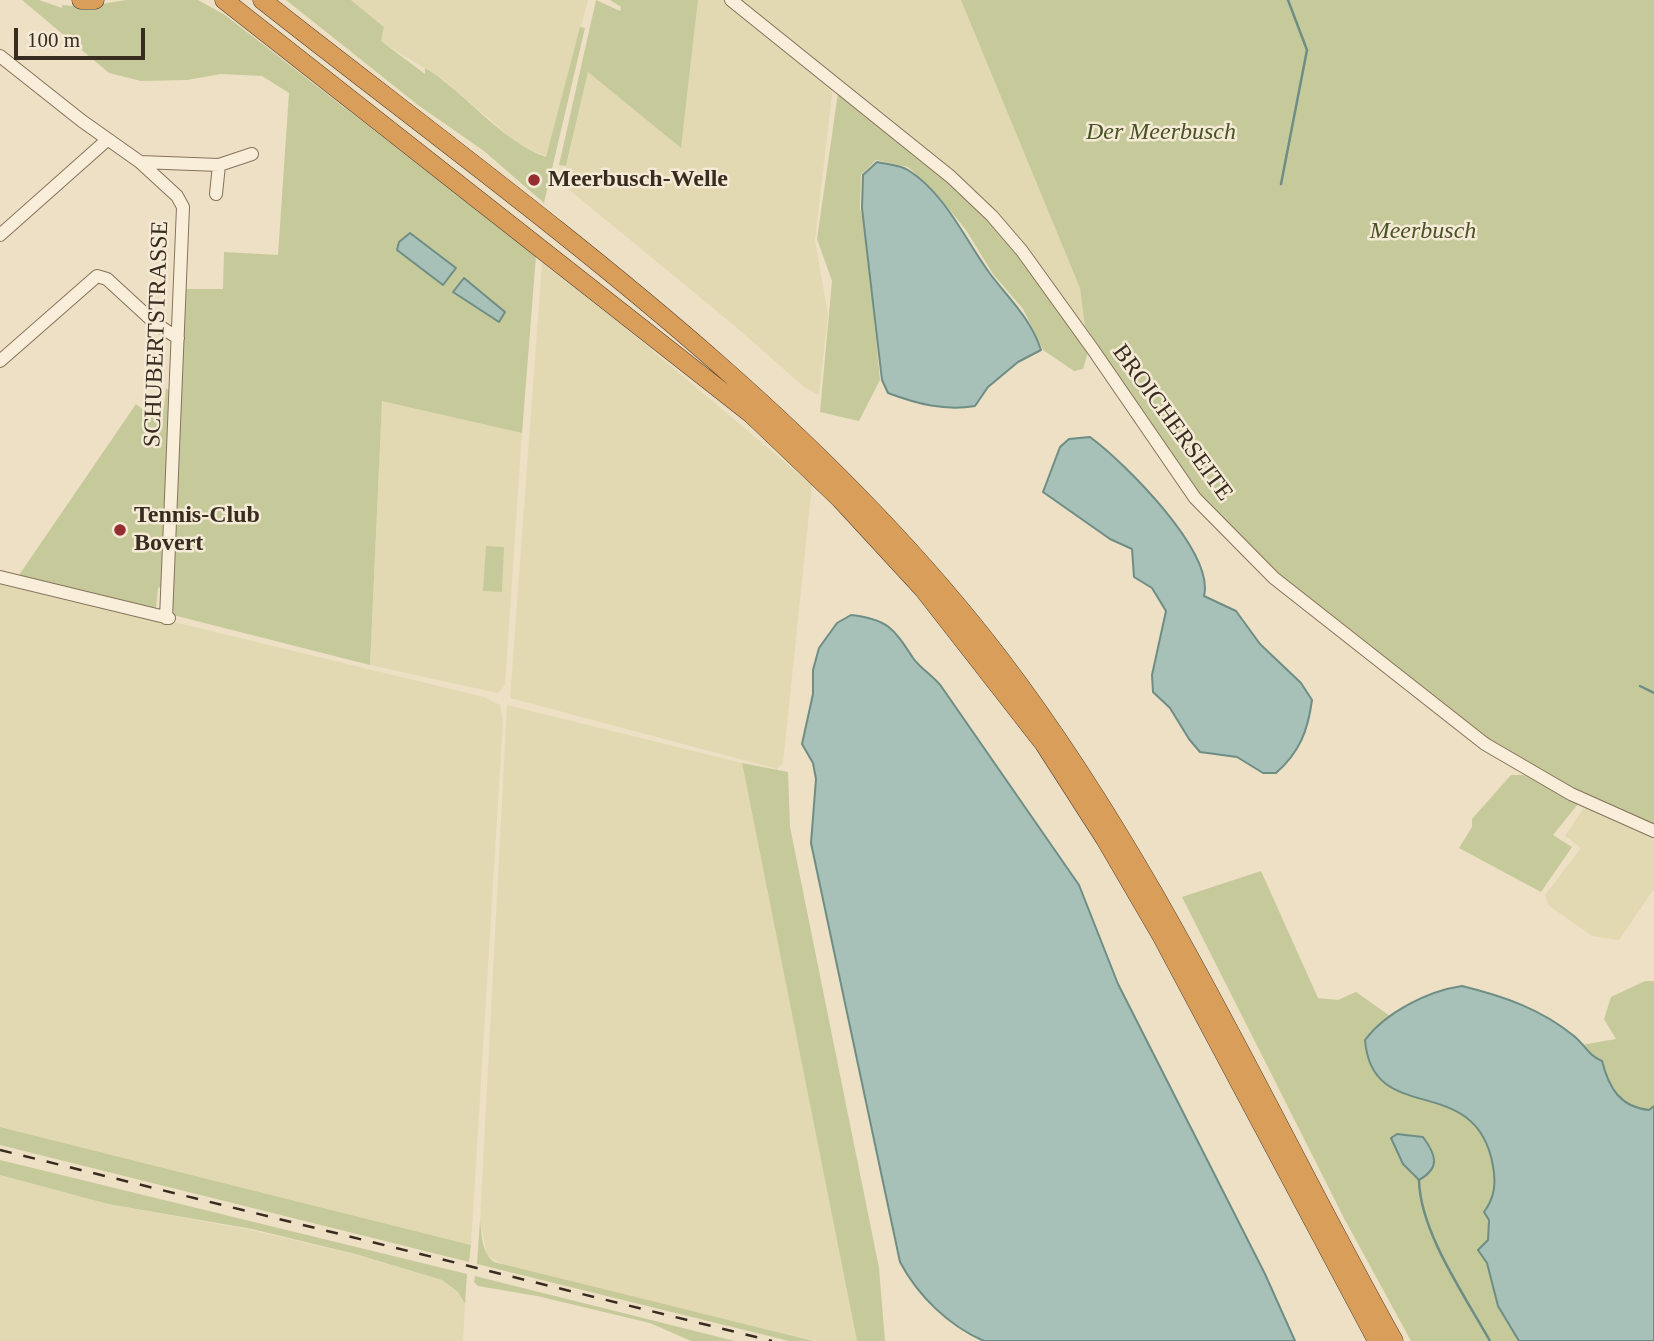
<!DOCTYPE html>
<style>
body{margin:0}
#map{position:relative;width:1654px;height:1341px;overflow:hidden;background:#ede0c5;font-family:"Times New Roman",serif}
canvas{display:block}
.scale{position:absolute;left:14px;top:28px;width:131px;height:32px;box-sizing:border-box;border:4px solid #382b1f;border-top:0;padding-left:9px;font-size:21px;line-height:24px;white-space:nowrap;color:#382b1f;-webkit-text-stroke:5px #f4ead5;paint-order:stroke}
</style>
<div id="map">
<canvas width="1654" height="1341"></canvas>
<div class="scale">100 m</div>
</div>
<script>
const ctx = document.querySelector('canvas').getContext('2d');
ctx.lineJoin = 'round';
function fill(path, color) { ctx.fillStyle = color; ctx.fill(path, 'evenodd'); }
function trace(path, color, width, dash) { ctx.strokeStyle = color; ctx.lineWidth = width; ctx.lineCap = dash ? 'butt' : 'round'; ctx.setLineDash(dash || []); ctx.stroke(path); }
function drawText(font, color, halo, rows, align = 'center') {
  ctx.font = font + ' "Times New Roman",serif'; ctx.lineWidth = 5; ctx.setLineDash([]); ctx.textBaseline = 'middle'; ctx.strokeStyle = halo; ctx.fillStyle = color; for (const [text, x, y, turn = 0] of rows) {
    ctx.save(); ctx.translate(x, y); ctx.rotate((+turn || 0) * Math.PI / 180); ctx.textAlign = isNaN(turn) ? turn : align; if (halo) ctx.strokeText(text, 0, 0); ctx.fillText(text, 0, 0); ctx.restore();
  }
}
const farmland = new Path2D(`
 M 351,0 L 588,0 L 547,157 L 517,143 L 444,80 L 380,41 L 384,27 Z
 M 698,0 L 724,0 L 833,86 L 815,240 L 828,315 L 819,395 L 804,387 L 736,327 L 567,188 L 563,181 L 588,72 L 681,147 Z
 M 735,0 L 963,0 L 1080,281 L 1097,338 L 1091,342 L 1024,249 Z
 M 542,263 L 621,324 L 812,485 L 783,763 L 777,769 L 510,698 Z
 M 382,400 L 522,433 L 505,685 L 498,693 L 370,665 Z
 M 0,580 L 484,697 L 500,705 L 503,721 L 471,1245 L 0,1127 Z
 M 507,705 L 742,763 L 857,1341 L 817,1341 L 511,1268 L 487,1256 L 480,1220 Z
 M 1585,806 L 1654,835 L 1654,889 L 1619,940 L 1592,936 L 1548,905 L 1545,895 L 1581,848 L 1565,836 Z
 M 0,1175 L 108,1204 L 251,1230 L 356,1255 L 442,1280 L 458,1292 L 465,1304 L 463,1341 L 0,1341 Z`);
const green = new Path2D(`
 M 22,0 L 39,0 L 62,8 L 62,5 L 85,7 L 126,0 L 198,0 L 225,15 L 536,256 L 522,433 L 382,401 L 370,665 L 173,615 L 168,609 L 182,289 L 223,289 L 224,252 L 278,255 L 289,93 L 262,76 L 221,74 L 187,80 L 141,81 L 109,73 Z
 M 286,0 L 351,0 L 384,27 L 381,41 L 425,74 L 425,68 C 468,94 499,140 546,157 L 580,27 L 585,28 L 544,203 L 484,151 L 418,105 Z
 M 596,0 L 620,11 L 621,7 L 610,0 L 698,0 L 681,148 L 588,72 L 566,166 L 559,165 Z
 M 961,0 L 1654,0 L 1654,827 L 1625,816 L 1486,744 L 1274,577 L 1197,498 L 1098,352 L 1099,346 L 1085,326 L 1080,288 Z
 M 838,93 L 949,180 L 1001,232 L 1088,352 L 1083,369 L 1074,371 L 1043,350 L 1023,309 L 993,274 L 966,230 L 935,192 L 908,167 L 876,160 L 861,175 L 860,208 L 866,233 L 880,380 L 859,421 L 820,412 L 832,281 L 817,239 Z
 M 166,388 L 174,394 L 164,586 L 158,588 L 156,609 L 17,578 L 136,404 L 162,425 Z
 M 486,546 L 504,547 L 502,592 L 483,591 Z
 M 742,763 L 788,772 L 790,827 L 879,1268 L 885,1341 L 857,1341 Z
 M 1511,775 L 1524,775 L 1578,804 L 1553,835 L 1572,847 L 1541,892 L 1459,848 L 1472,827 L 1472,819 Z
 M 1261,871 L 1318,998 L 1338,1000 L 1356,992 L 1390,1016 L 1374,1029 L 1391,1087 C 1439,1110 1482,1102 1493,1166 C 1496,1183 1495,1198 1485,1212 L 1489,1220 L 1488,1240 L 1479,1250 L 1487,1262 L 1519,1341 L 1411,1341 L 1345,1220 L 1182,897 ZM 1397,1134 L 1423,1137 C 1436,1159 1445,1170 1414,1177 L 1403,1164 Z
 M 1645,981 L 1654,981 L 1654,1106 L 1649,1110 C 1620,1107 1609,1088 1602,1061 L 1588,1055 L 1581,1045 L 1616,1039 L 1604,1019 L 1611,997 Z
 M 0,1127 L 471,1245 L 469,1262 L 0,1145 Z
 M 0,1160 L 467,1274 L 465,1304 L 458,1292 L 442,1280 L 355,1254 L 252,1229 L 108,1204 L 0,1175 Z
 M 480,1220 C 482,1235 481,1252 494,1262 L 814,1341 L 789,1341 L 477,1264 Z
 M 475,1276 L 735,1341 L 691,1341 L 650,1323 L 537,1296 L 478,1286 L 474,1282 Z`);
const water = new Path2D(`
 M 877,162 C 886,164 900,165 908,170 C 946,194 965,240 991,275 C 1010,300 1031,319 1041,350 L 1018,362 L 988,387 L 975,406 C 945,411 917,404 888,393 L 882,380 L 862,208 L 863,175 Z
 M 410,233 L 456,268 L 443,285 L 397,250 L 399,242 Z
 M 464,278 L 505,312 L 499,322 L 453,292 Z
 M 1090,437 C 1124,462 1215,552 1204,596 L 1236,611 L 1260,644 L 1301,683 L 1312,700 C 1308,730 1300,752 1276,773 L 1263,773 L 1237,757 L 1200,752 L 1189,739 L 1170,708 L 1153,692 L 1152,675 L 1166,611 L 1152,588 L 1134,577 L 1132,549 L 1110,539 L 1043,492 L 1060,447 L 1069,439 Z
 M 851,615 C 888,619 894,629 913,658 C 920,668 933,676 941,686 L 1079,885 L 1118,984 L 1265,1274 L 1295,1341 L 984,1341 C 949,1326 918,1296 900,1262 L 811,843 L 816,779 L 813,763 L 802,744 L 813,694 L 813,670 L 819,648 L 837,623 Z
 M 1462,986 C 1503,996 1541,1009 1574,1036 C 1585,1045 1588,1055 1602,1061 C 1609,1088 1620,1107 1649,1110 L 1654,1106 L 1654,1341 L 1519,1341 L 1498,1306 L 1487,1263 L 1478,1250 L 1488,1240 L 1489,1220 L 1484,1212 C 1495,1197 1496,1183 1493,1166 C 1476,1069 1372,1129 1365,1040 C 1386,1012 1428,991 1462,986 Z
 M 1397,1134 L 1423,1137 C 1437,1156 1440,1168 1419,1180 L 1403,1164 L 1391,1138 Z`);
const stream = new Path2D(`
 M 1281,184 L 1307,50 L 1288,0
 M 1640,686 L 1654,693
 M 1419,1180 C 1420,1232 1465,1296 1490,1341`);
const minor = new Path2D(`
 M 731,0 L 951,177 L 992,216 L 1022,251 L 1094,351 L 1195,498 L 1274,578 L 1485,744 L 1571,794 L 1654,831
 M 0,56 L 82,121 L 140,162 L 177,196 L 183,207 L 166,618
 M 140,162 L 219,165 L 252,154
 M 216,194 L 219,165
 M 0,235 L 107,140
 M 0,361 L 97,276 L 107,279 L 156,324 L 178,338
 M 0,577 L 169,618`);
const highway = new Path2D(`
 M 81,0 L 95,0
 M 224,0 L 751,414 L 840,499 L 923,589 L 1044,744 L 1105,839 L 1162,937 L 1377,1341
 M 262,0 C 518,202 801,398 1001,660 C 1161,870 1266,1112 1394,1341`);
const rail = new Path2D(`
 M 0,1150 L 772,1341`);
const markers = [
 [534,180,7,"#942e31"],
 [120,530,7,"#942e31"]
];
const parkNames = [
 ["Der Meerbusch",1161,133],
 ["Meerbusch",1423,232]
];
const poiNames = [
 ["Meerbusch-Welle",548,180],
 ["Tennis-Club",134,516],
 ["Bovert",134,544]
];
const streetNames = [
 ["SCHUBERTSTRASSE",157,334,-88],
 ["BROICHERSEITE",1172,423,54]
];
fill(farmland, '#e2d9b3');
fill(green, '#c6ca9a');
fill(water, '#a7c0b8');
trace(water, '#6e8e85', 2);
trace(stream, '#6e8e85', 2.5);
trace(minor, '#87725c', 14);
trace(highway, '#554030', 19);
trace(minor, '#f8eed9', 12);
trace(highway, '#d89e5a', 18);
trace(rail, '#382b1f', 2.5, [12, 12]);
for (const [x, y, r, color] of markers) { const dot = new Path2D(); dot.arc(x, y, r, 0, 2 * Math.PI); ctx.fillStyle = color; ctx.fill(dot); trace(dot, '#f4ead5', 2.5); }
drawText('italic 24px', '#495327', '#f4ead5', parkNames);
drawText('bold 24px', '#382b1f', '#f4ead5', poiNames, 'left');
drawText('24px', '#382b1f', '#f4ead5', streetNames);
</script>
